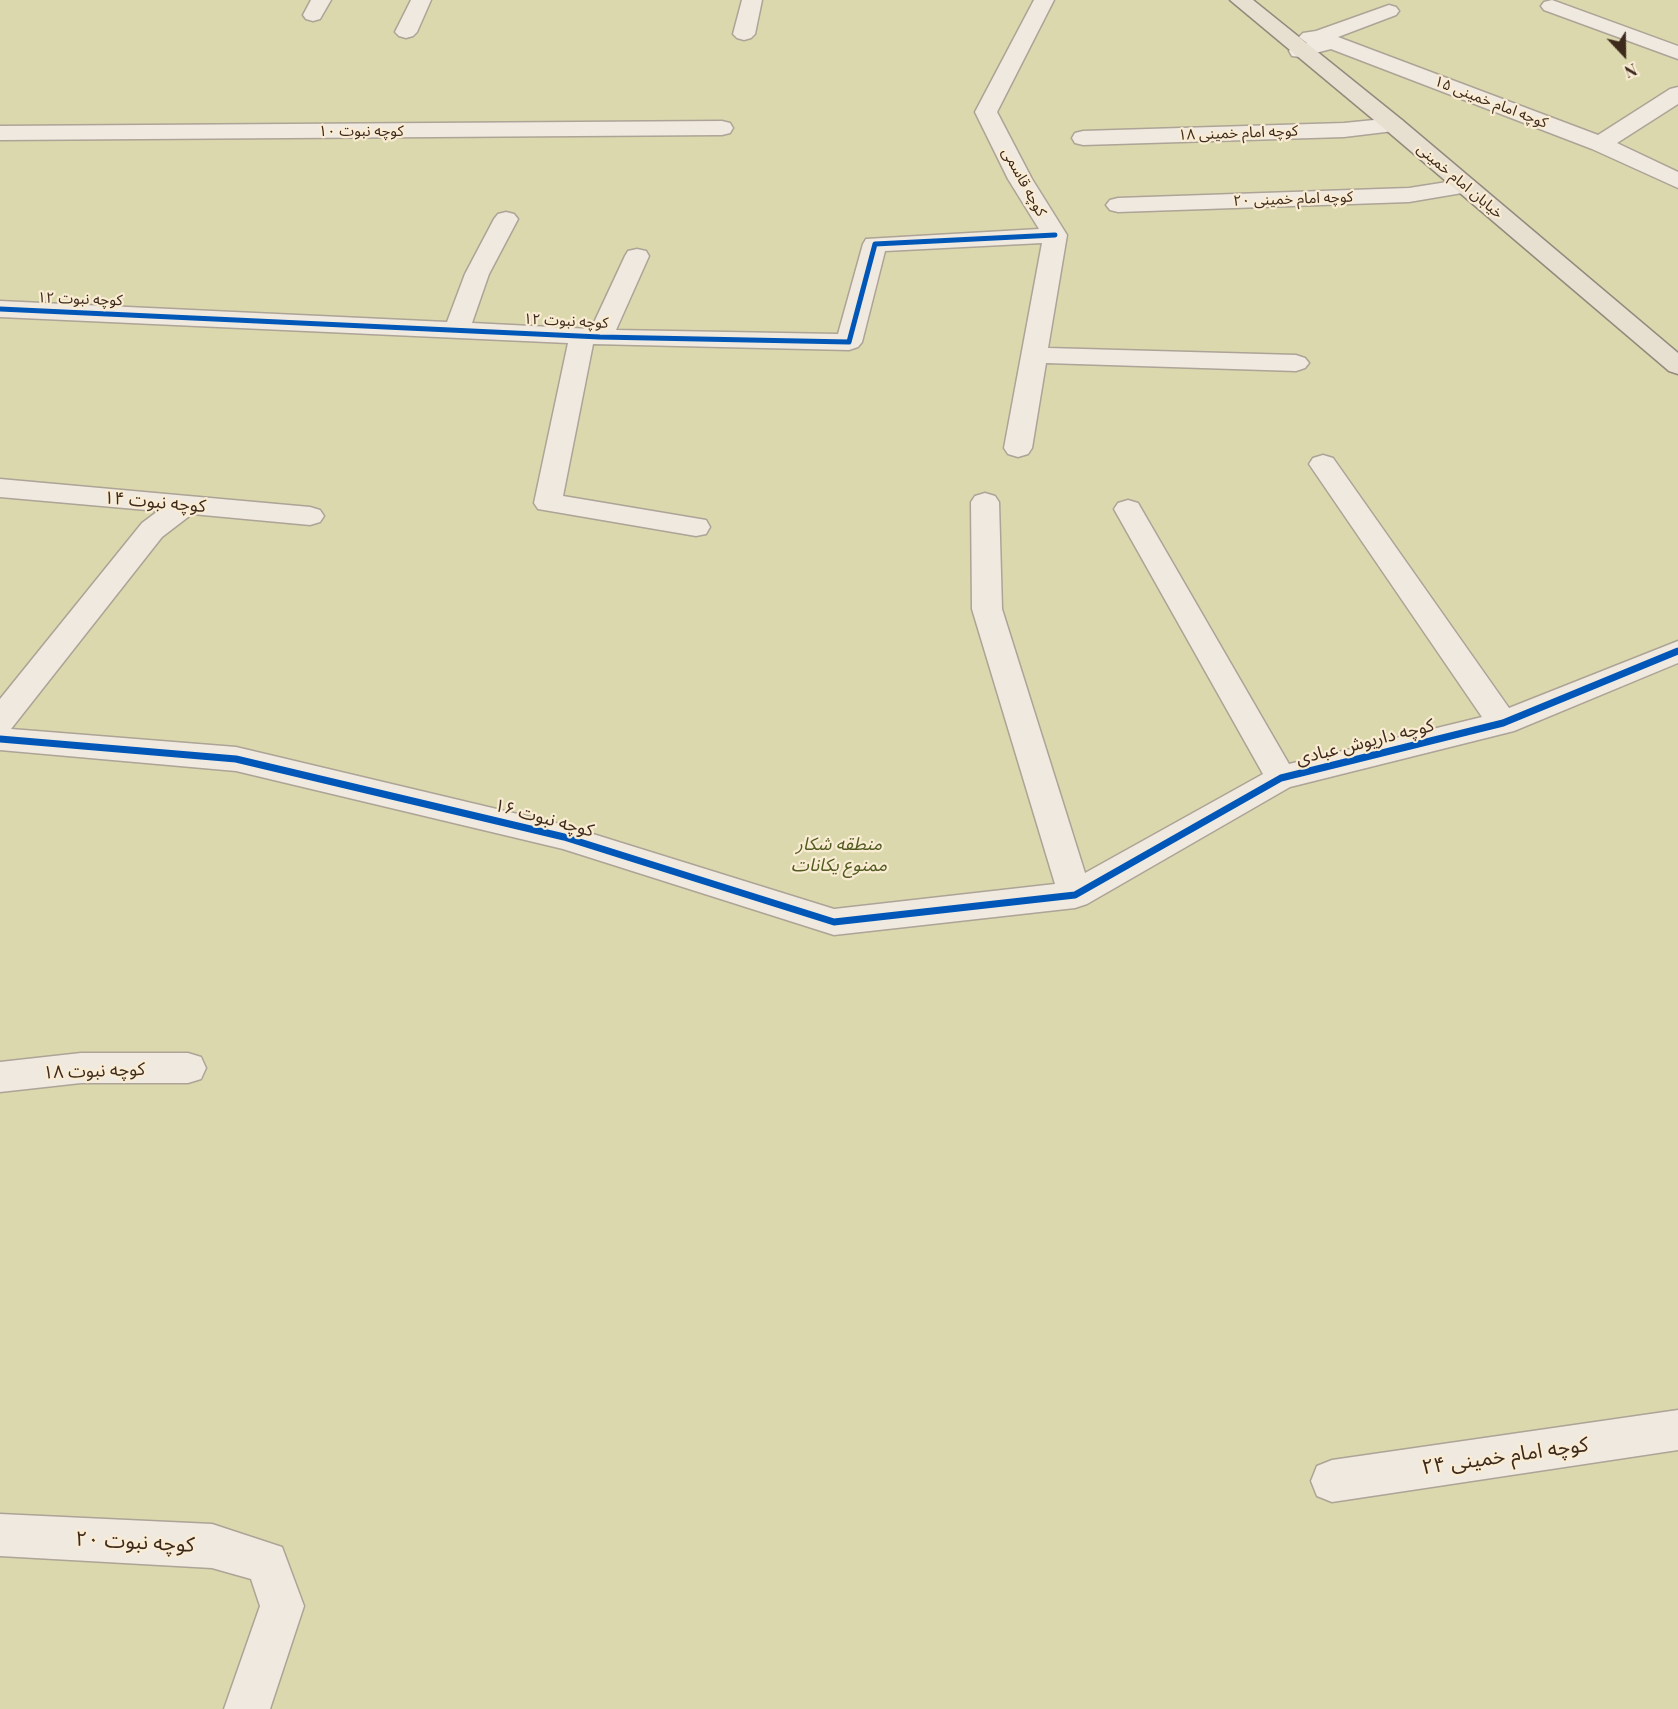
<!DOCTYPE html>
<meta charset="utf-8">
<style>
body{margin:0}
#map{position:relative;width:1678px;height:1709px;overflow:hidden;background:#e8decd;font-family:"Playfair Display",serif}
canvas{display:block}
.north{position:absolute;left:1594px;top:24px;width:60px;height:60px;-webkit-text-stroke:4px #f9ecd3;paint-order:stroke;rotate:158deg;font-size:16px;font-weight:700;line-height:24px;text-align:center;color:#3e2a1d}
.north::after{content:'';display:block;margin:auto;width:21px;height:27px;background:#3e2a1d;clip-path:polygon(50% 0,100% 100%,50% 72%,0 100%)}
</style>
<div id="map">
<canvas width="1678" height="1709"></canvas>
<div class="north">N</div>
</div>
<script>
const ctx = document.querySelector('canvas').getContext('2d');
ctx.lineJoin = 'round';
function fill(path, color) { ctx.fillStyle = color; ctx.fill(path, 'evenodd'); }
function trace(path, color, width, dash) { ctx.strokeStyle = color; ctx.lineWidth = width; ctx.lineCap = dash ? 'butt' : 'round'; ctx.setLineDash(dash || []); ctx.stroke(path); }
function drawText(font, color, halo, rows, align = 'center') {
  ctx.font = font + ' "Playfair Display","Noto Sans Arabic",serif'; ctx.lineWidth = 4.5; ctx.setLineDash([]); ctx.textBaseline = 'middle'; ctx.strokeStyle = halo; ctx.fillStyle = color; for (const [text, x, y, turn = 0] of rows) {
    ctx.save(); ctx.translate(x, y); ctx.rotate((+turn || 0) * Math.PI / 180); ctx.textAlign = isNaN(turn) ? turn : align; if (halo) ctx.strokeText(text, 0, 0); ctx.fillText(text, 0, 0); ctx.restore();
  }
}
const green = new Path2D(`
 M 0,0 L 1678,0 L 1678,1709 L 0,1709 Z`);
const minor = new Path2D(`
 M 311,0 L 331,0 L 320,19 L 313,21 L 306,19 L 303,15 Z
 M 411,0 L 431,0 L 417,32 L 413,36 L 406,38 L 399,36 L 395,32 Z
 M 742,0 L 762,0 L 755,34 L 751,38 L 744,40 L 737,38 L 733,34 Z
 M 1034,0 L 1054,0 L 997,112 L 1032,179 L 1067,235 L 1048,348 L 1296,355 L 1305,358 L 1309,363 L 1305,368 L 1296,371 L 1046,363 L 1032,448 L 1028,454 L 1018,457 L 1008,454 L 1004,448 L 1042,243 L 885,251 L 862,342 L 858,347 L 849,350 L 593,344 L 563,496 L 706,520 L 710,527 L 706,534 L 696,536 L 538,509 L 534,503 L 568,343 L 0,317 L 0,301 L 447,322 L 465,274 L 494,219 L 498,214 L 506,212 L 514,214 L 518,219 L 489,274 L 472,323 L 591,329 L 625,256 L 628,251 L 637,249 L 646,251 L 649,256 L 616,330 L 838,334 L 863,244 L 866,239 L 1039,229 L 1008,179 L 975,112 Z
 M 1552,0 L 1678,46 L 1678,59 L 1544,10 L 1541,6 L 1544,2 Z
 M 1389,5 L 1396,7 L 1399,11 L 1396,15 L 1338,37 L 1598,135 L 1670,89 L 1678,87 L 1678,104 L 1617,143 L 1678,172 L 1678,188 L 1592,149 L 1331,49 L 1300,57 L 1292,56 L 1289,51 L 1292,46 L 1307,43 L 1299,37 L 1303,33 L 1316,31 Z
 M 1394,118 L 1402,120 L 1405,125 L 1402,130 L 1344,137 L 1083,145 L 1075,143 L 1072,138 L 1075,133 L 1083,131 L 1344,123 Z
 M 722,121 L 730,123 L 733,128 L 730,133 L 722,135 L 0,140 L 0,126 Z
 M 1466,179 L 1474,181 L 1478,186 L 1474,191 L 1409,202 L 1118,212 L 1110,210 L 1106,205 L 1110,200 L 1118,198 L 1409,188 Z
 M 1323,455 L 1333,458 L 1509,708 L 1678,641 L 1678,663 L 1514,731 L 1290,787 L 1087,904 L 1075,908 L 834,935 L 563,849 L 236,771 L 0,750 L 0,699 L 142,523 L 158,511 L 0,497 L 0,479 L 310,507 L 320,510 L 324,516 L 320,522 L 310,525 L 192,514 L 162,537 L 11,729 L 236,747 L 564,825 L 834,909 L 1055,884 L 972,609 L 971,502 L 975,496 L 985,493 L 995,496 L 999,502 L 1002,609 L 1085,873 L 1263,774 L 1114,509 L 1118,503 L 1128,500 L 1138,503 L 1289,764 L 1482,717 L 1309,464 L 1313,458 Z
 M 81,1053 L 188,1053 L 201,1057 L 206,1068 L 201,1079 L 188,1083 L 81,1083 L 0,1092 L 0,1062 Z
 M 1678,1410 L 1678,1450 L 1332,1502 L 1317,1496 L 1311,1481 L 1317,1466 L 1332,1460 Z
 M 0,1514 L 212,1524 L 282,1547 L 304,1606 L 270,1709 L 224,1709 L 260,1606 L 251,1579 L 212,1568 L 0,1556 Z`);
const major = new Path2D(`
 M 1230,0 L 1253,0 L 1402,120 L 1678,353 L 1678,374 L 1669,371 L 1386,130 Z`);
const cyclewayFar1 = new Path2D(`
 M 0,309 L 600,337 L 849,342 L 875,244 L 1055,235`);
const cycleway = new Path2D(`
 M 0,739 L 236,759 L 564,837 L 834,922 L 1075,895 L 1281,778 L 1503,723 L 1678,651`);
const farStreetnames = [
 ["کوچه امام خمینی ۱۵",1491,102,21],
 ["کوچه نبوت ۱۰",361,131],
 ["کوچه امام خمینی ۱۸",1238,133,-2],
 ["خیابان امام خمینی",1460,181,40],
 ["کوچه قاسمی",1024,182,61],
 ["کوچه امام خمینی ۲۰",1293,199,-2],
 ["کوچه نبوت ۱۲",80,299,2],
 ["کوچه نبوت ۱۲",566,321,3]
];
const streetNames = [
 ["کوچه نبوت ۱۴",155,502,5],
 ["کوچه داریوش عبادی",1365,742,-14],
 ["کوچه نبوت ۱۶",544,818,15],
 ["کوچه نبوت ۱۸",94,1071,-2]
];
const parkNames = [
 ["منطقه شکار",839,844],
 ["ممنوع یکانات",839,865]
];
const nearStreetnames = [
 ["کوچه امام خمینی ۲۴",1505,1456,-8],
 ["کوچه نبوت ۲۰",135,1542,3]
];
fill(green, '#dbd8ae');
trace(minor, '#ada396', 3);
trace(major, '#93897d', 3);
fill(minor, '#efe9e0');
fill(major, '#e7dfd0');
trace(cyclewayFar1, '#0057b8', 5);
trace(cycleway, '#0057b8', 7);
drawText('15px', '#3e2a1d', '#f9ecd3', farStreetnames);
drawText('18px', '#3e2a1d', '#f9ecd3', streetNames);
drawText('italic 18px', '#525c21', '#f9ecd3', parkNames);
drawText('21px', '#3e2a1d', '#f9ecd3', nearStreetnames);
</script>
